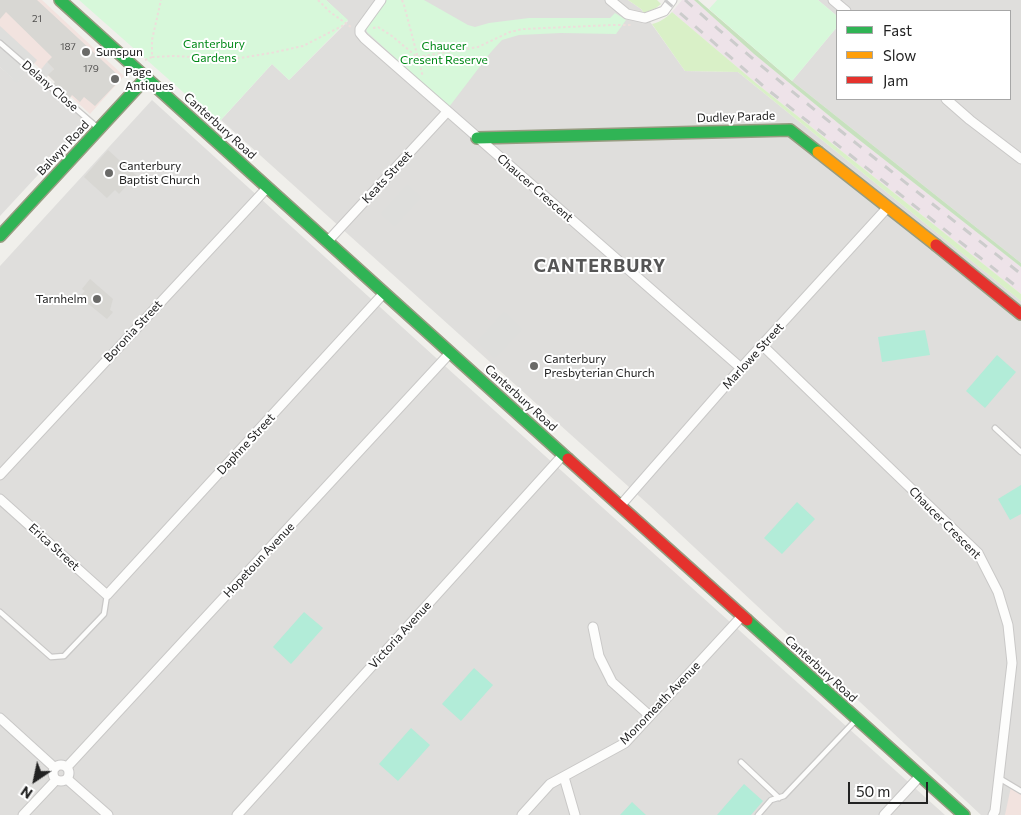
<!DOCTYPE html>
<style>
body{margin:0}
#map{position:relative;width:1021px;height:815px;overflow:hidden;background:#f0efeb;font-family:Commissioner,sans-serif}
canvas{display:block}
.legend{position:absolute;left:836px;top:10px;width:175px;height:90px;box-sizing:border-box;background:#fff;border:1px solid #a7a7a7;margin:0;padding:6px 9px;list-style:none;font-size:15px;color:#222}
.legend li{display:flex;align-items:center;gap:10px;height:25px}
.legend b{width:25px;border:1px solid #a7a7a7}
.north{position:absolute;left:10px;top:755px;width:50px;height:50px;-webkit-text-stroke:4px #fff;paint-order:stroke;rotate:214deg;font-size:14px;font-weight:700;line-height:20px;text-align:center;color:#222}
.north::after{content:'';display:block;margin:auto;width:18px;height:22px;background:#222;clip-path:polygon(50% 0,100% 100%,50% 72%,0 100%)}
.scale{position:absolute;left:848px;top:782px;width:80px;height:22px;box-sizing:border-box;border:2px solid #222;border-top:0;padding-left:6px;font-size:15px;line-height:18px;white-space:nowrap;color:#222;-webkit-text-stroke:4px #fff;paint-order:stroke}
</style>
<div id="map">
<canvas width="1021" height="815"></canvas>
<ul class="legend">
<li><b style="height:6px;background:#30b455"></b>Fast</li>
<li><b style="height:6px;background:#ff9f0a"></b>Slow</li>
<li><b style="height:6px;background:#e5322d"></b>Jam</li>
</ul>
<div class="north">N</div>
<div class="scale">50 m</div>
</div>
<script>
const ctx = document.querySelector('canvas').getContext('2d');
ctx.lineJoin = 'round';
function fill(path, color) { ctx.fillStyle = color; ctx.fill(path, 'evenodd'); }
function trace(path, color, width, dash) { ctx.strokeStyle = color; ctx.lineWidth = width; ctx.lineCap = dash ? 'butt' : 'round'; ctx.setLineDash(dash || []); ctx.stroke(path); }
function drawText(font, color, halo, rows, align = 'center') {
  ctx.font = font + ' Commissioner,sans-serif'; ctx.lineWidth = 4; ctx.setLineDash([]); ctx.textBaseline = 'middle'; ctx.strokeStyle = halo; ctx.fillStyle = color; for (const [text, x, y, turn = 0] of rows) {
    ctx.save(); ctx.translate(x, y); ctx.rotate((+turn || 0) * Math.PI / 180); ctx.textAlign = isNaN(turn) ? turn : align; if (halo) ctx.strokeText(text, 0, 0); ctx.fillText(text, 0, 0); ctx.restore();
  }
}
const residential = new Path2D(`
 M 326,0 L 628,0 L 641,9 L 685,71 L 738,72 L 1021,301 L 1021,815 L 981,815 L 649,505 L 221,120 L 272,64 L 289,80 L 348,21 Z
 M 818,0 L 1021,0 L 1021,263 L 792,81 L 837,27 L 837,99 L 1010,99 L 1010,11 L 837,11 L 837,16 Z
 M 0,67 L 17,82 L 29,69 L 87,122 L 0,216 Z
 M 152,100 L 456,376 L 945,815 L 0,815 L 0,266 Z`);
const commercial = new Path2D(`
 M 0,0 L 42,0 L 124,76 L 90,114 L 0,32 Z
 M 1012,782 L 1021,787 L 1021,815 L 1005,815 Z`);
const industrial = new Path2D(`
 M 682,0 L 694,0 L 754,54 L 844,128 L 1021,267 L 1021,294 L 756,83 L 672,12 Z`);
const religious = new Path2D(`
 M 0,26 L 37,60 L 17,83 L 0,67 Z
 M 47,62 L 54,69 L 46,78 L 39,72 Z
 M 407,185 L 421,197 L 395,226 L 381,214 Z
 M 504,312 L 522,329 L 495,358 L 477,342 Z
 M 554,350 L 568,363 L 560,372 L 546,359 Z
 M 1002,789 L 1008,790 L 1004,815 L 998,815 Z`);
const grass = new Path2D(`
 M 628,0 L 657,0 L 661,4 L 656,8 L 644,13 L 641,9 Z
 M 672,12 L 756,83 L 1021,294 L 1021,301 L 738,72 L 685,71 L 652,24 C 660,22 666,18 672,12 Z`);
const forest = new Path2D(`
 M 694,0 L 698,0 L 792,81 L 1021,263 L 1021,267 L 844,128 L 754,54 Z`);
const park = new Path2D(`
 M 79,0 L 326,0 L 348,20 L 289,80 L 272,64 L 218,123 Z
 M 386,0 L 424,0 L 468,25 L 475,27 L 489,23 L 529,18 L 610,18 L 615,13 L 626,20 L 616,34 L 561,33 L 519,35 L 502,40 L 491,52 L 449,107 L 367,32 L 366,28 Z
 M 717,0 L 818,0 L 837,16 L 837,27 L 792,81 L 709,9 Z`);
const pitch = new Path2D(`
 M 925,330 L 930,355 L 882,362 L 878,337 Z
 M 997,355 L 1016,372 L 985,408 L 966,391 Z
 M 1021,485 L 1021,514 L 1010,520 L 998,499 Z
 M 797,502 L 815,519 L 782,554 L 764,538 Z
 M 304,612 L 323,628 L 291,664 L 273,647 Z
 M 474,668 L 493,685 L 461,721 L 442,704 Z
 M 411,728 L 430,745 L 398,781 L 379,764 Z
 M 744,784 L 763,801 L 751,815 L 717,815 Z
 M 632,802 L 646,815 L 620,815 Z`);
const building = new Path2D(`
 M 0,0 L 37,0 L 119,76 L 120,80 L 95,106 L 84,97 L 80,102 L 72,95 L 70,98 L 53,84 L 55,82 L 48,75 L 54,69 L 47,62 L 52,57 L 6,12 L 0,19 Z
 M 108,150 L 139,178 L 132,186 L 129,183 L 119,194 L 115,190 L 107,198 L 84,177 Z
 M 90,279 L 113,299 L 110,310 L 113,312 L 107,319 L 81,298 L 82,297 L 80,296 L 85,291 L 82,289 Z`);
const path = new Path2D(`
 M 318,0 L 330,12 L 351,27
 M 402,0 L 404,5 L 423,77
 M 373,28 L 378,27 L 392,36 L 417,57 L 478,47 L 510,32 L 523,29 L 612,25 L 631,25
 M 152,57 L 174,56 L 210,58 L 240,58 L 271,53 L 303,46 L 346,24
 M 145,60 L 152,57 L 152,40 L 161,0`);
const lane = new Path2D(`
 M 0,43 L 98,128
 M 995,428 L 1021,452
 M 0,612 L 51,657 L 64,656 L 104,614 L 107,595
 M 741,762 L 779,798
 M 999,778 L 1021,791
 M 758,815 L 771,800 L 784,796 L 856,720`);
const street = new Path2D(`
 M 381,0 L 360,29 L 360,33 L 364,38 L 741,368
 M 610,0 L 627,14 L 645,18 L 664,11 L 672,0
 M 833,0 L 846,11
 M 946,99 L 970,120 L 1021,159
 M 327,242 L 447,112
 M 762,345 L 978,553 L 998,592 L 1008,625 L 1012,663 L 995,811 L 993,815
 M 0,475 L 267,188
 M 0,499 L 107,595 L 384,293
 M 620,506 L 741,368 L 888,207
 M 593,627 L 599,656 L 612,682 L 650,716
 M 0,718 L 55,768
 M53 773a8 8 0 1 1 16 0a8 8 0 1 1-16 0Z
 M 67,767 L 450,353
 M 564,777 L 575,815
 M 67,779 L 108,815
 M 23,815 L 56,780
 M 237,815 L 563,455
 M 522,815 L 550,784 L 625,743 L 742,616
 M 884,815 L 920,776`);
const fast = new Path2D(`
 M 60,0 L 568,459
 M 477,138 L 790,130 L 818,152
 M 0,236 L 146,78
 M 747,620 L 964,815`);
const slow = new Path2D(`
 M 818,152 L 936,245`);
const jam = new Path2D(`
 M 936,245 L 1021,314
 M 568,459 L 747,620`);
const rail = new Path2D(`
 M 665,0 L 768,90 L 1021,290
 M 685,0 C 793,96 908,184 1021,274`);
const markers = [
 [86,52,5,"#6a6a68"],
 [115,79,5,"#6a6a68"],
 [109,173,5,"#6a6a68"],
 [97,299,5,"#6a6a68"],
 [534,366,5,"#6a6a68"]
];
const numberNames = [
 ["21",37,19],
 ["187",68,47],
 ["179",91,69]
];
const parkNames = [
 ["Canterbury",214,44],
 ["Gardens",214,58],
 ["Chaucer",444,46],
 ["Cresent Reserve",444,60]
];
const poiNames = [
 ["Sunspun",96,52],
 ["Page",125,72],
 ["Antiques",125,86],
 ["Canterbury",119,166],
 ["Baptist Church",119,180],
 ["Tarnhelm",87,299,"right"],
 ["Canterbury",544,359],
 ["Presbyterian Church",544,373]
];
const streetNames = [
 ["Delany Close",50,86,41],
 ["Dudley Parade",736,117,-2],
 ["Canterbury Road",220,126,42],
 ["Balwyn Road",63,148,-47],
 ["Keats Street",387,177,-47],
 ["Chaucer Crescent",535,188,41],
 ["Boronia Street",133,331,-47],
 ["Marlowe Street",753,356,-48],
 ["Canterbury Road",521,398,42],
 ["Daphne Street",246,444,-47],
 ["Chaucer Crescent",945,523,45],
 ["Erica Street",54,547,42],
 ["Hopetoun Avenue",259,560,-47],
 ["Victoria Avenue",400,635,-48],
 ["Canterbury Road",821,669,42],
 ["Monomeath Avenue",660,703,-46]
];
const districtNames = [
 ["CANTERBURY",600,266]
];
fill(residential, '#dfdedc');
fill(commercial, '#f2e3df');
fill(industrial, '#eee3e9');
fill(religious, '#dededc');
fill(grass, '#d9f0c7');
fill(forest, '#c7e1be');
fill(park, '#d7f8da');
fill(pitch, '#b2ecd8');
fill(building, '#d8d7d3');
trace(lane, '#c9c8c7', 7);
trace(street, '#c9c8c7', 11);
trace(fast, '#979c81', 14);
trace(slow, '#979c81', 14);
trace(jam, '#979c81', 14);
trace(path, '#eddedb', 2, [2.5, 2.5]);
trace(lane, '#fdfdfc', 4.5);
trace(street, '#fdfdfc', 9);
trace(fast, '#30b455', 11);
trace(slow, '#ff9f0a', 11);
trace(jam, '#e5322d', 11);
trace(rail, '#ccc', 3, [10, 10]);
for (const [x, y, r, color] of markers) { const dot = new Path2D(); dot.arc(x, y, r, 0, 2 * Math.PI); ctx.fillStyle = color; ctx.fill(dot); trace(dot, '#fff', 2); }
drawText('10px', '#504f4e', null, numberNames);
drawText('12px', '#018918', '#fff', parkNames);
drawText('12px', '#222', '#fff', poiNames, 'left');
drawText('12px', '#222', '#fff', streetNames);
ctx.letterSpacing = '1px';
drawText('bold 18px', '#555', '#fff', districtNames);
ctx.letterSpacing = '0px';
</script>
